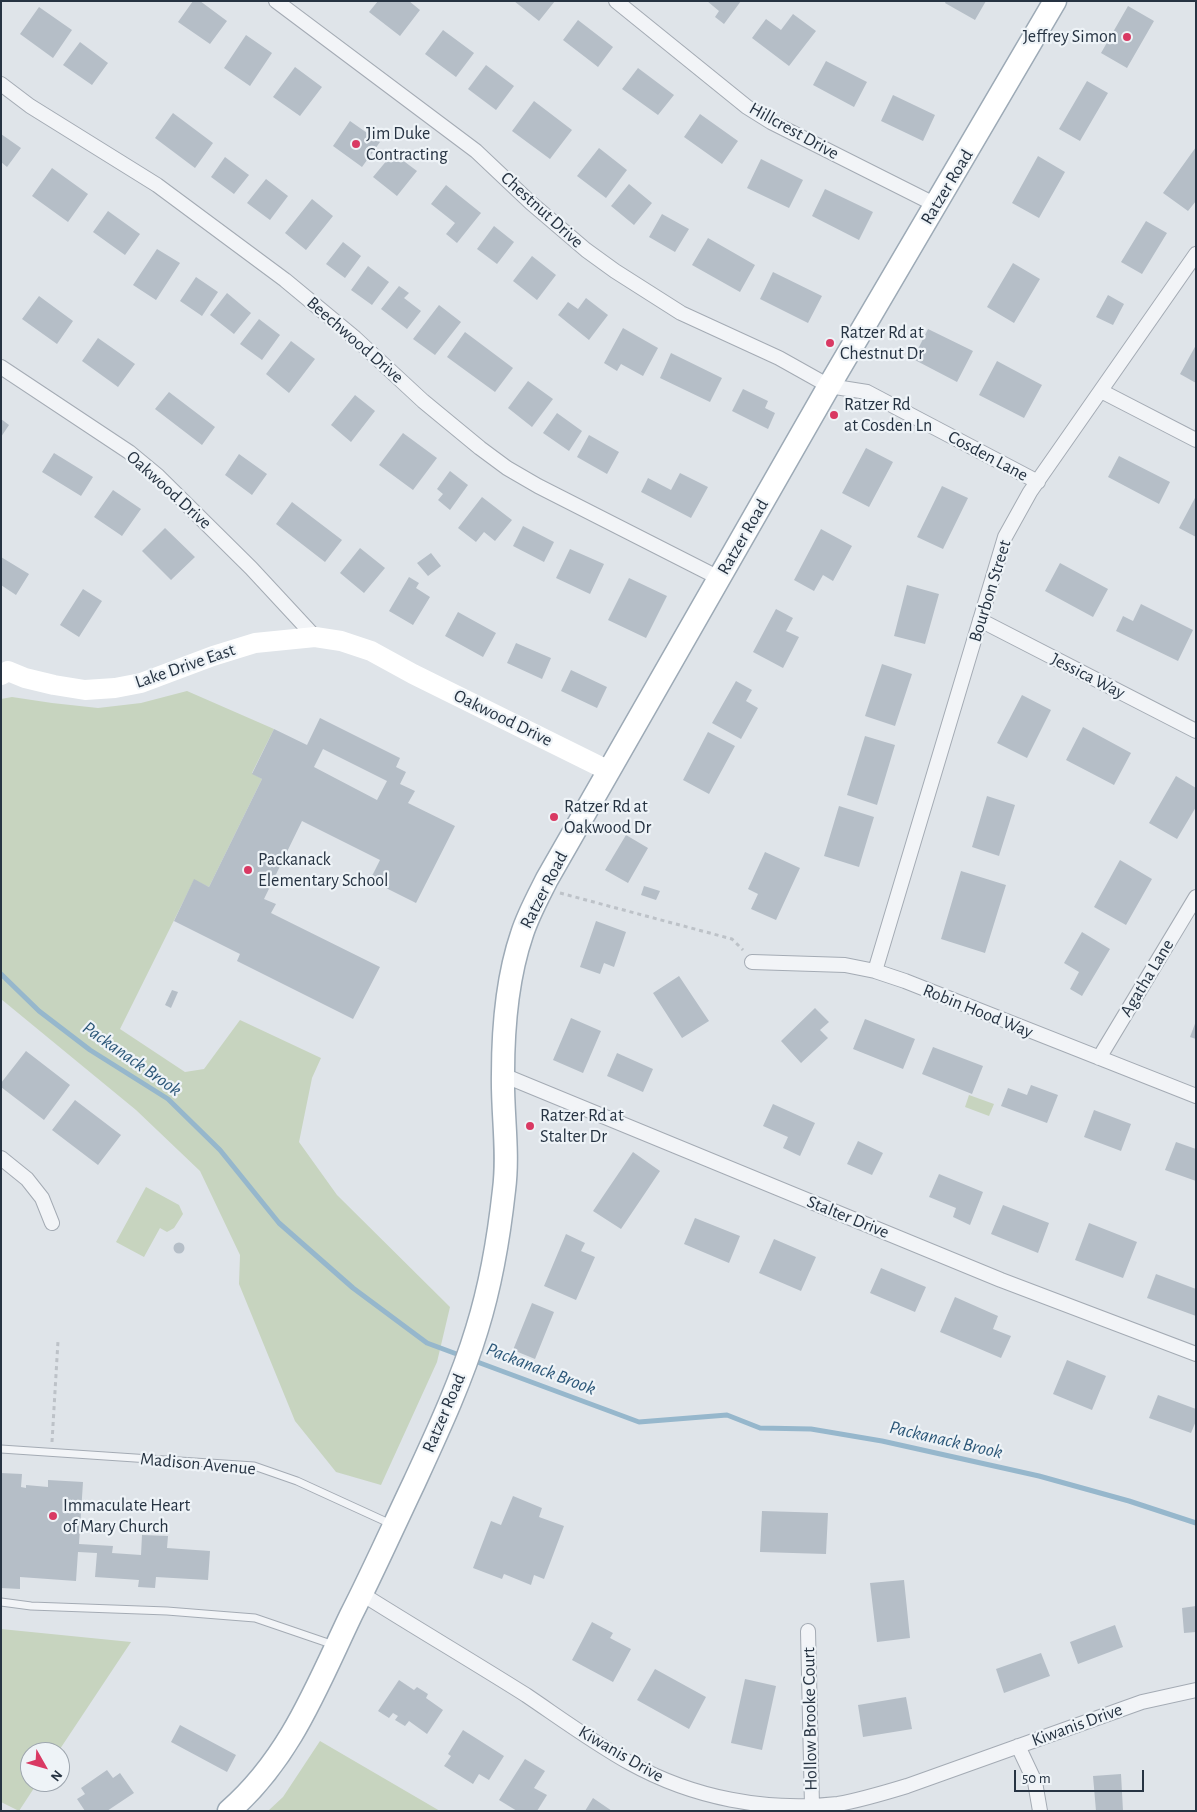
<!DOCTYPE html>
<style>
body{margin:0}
#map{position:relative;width:1197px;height:1812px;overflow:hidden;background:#dfe4e9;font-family:"Alegreya Sans",sans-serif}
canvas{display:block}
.frame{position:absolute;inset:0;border:2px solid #263342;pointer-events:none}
.north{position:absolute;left:20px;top:1742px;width:50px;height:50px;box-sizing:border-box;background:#eef3f7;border:1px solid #9ea6af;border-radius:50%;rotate:128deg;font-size:14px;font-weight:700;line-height:20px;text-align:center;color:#263342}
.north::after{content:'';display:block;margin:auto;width:18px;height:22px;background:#d93963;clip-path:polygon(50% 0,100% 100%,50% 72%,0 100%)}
.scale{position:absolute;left:1014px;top:1770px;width:130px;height:22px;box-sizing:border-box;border:2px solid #263342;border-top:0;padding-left:6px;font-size:15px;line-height:18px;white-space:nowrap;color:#263342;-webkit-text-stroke:4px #eef3f7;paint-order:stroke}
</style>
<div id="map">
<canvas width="1197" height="1812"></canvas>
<div class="frame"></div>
<div class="north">N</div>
<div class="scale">50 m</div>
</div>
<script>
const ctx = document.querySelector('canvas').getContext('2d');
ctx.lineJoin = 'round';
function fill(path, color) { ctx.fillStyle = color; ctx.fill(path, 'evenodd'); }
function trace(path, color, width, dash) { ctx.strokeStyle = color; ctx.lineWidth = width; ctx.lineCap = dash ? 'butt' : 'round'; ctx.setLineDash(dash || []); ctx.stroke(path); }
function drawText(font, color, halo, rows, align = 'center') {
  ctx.font = font + ' "Alegreya Sans",sans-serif'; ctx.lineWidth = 4.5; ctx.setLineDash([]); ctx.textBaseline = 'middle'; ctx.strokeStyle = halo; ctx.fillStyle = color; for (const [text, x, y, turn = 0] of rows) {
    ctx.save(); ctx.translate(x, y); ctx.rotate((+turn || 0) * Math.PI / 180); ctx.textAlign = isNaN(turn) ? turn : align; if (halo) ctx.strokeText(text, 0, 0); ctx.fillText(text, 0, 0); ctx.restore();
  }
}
const green = new Path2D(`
 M 187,691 L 274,729 L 252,773 L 262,779 L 209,887 L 194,880 L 120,1029 L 185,1072 L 204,1069 L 240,1020 L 321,1058 L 312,1078 L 299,1142 L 337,1195 L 450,1307 L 437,1362 L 381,1485 L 336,1472 L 295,1421 L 239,1284 L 240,1255 L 200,1171 L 136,1110 L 1,999 L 1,699 L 12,697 L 52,703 L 98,708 L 141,703 Z
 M 969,1095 L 994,1104 L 989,1116 L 965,1107 Z
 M 146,1187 L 179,1205 L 183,1214 L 174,1228 L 167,1232 L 160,1228 L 144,1257 L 116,1242 Z
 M 1,1629 L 131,1642 L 58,1752 L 30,1752 L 30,1782 L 38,1782 L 19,1811 L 1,1802 Z
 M 320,1741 L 440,1811 L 268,1811 L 283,1797 Z`);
const stream = new Path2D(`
 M 1,974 L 39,1011 L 90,1050 L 168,1099 L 220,1150 L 279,1223 L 353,1288 L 427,1343 L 462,1356
 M 472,1360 L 639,1422 L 727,1415 L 760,1428 L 811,1429 L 882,1441 L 1039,1476 L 1129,1501 L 1196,1523`);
const building = new Path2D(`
 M 193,1 L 200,1 L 227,21 L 210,44 L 178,22 Z
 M 378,1 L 409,1 L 420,10 L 400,36 L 369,12 Z
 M 514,1 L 555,1 L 539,21 Z
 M 707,1 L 741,1 L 724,24 L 715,17 L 719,11 Z
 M 946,1 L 986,1 L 975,20 L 945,3 Z
 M 1128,6 L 1154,21 L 1127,68 L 1101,53 Z
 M 39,7 L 72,30 L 53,58 L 20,34 Z
 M 793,14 L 816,31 L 789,66 L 752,38 L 766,19 L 781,30 Z
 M 578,20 L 613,47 L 598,67 L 563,40 Z
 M 443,30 L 474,53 L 456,77 L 425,54 Z
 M 246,35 L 272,53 L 250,86 L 224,68 Z
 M 80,42 L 108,63 L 92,85 L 63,65 Z
 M 826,61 L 867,82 L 854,107 L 813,85 Z
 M 486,65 L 514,86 L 496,110 L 468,89 Z
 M 295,67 L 322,87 L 300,116 L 273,97 Z
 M 638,68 L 674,95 L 658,115 L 622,89 Z
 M 1087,81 L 1108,93 L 1080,141 L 1059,129 Z
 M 893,95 L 935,115 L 923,141 L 881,121 Z
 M 534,101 L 572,130 L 550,159 L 512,131 Z
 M 173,113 L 213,143 L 195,168 L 155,138 Z
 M 700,114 L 738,141 L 722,164 L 684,137 Z
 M 350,121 L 380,142 L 362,167 L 333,146 Z
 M 1,134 L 21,148 L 7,167 L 1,162 Z
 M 1196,147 L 1196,201 L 1188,211 L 1163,193 Z
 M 599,148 L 627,170 L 606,198 L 577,176 Z
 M 393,153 L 417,171 L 397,196 L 373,177 Z
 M 1038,156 L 1065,172 L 1039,218 L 1012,203 Z
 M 225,157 L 249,175 L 234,194 L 211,177 Z
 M 761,159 L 803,180 L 789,208 L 747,188 Z
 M 52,168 L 88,194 L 68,222 L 32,196 Z
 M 266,179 L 288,196 L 270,220 L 247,203 Z
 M 629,184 L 652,203 L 634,225 L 611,206 Z
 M 446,185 L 481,213 L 457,243 L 446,234 L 455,223 L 431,204 Z
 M 825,189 L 873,212 L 859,240 L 812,216 Z
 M 312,199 L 333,216 L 306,250 L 285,233 Z
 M 108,211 L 140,234 L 125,255 L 93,232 Z
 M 662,214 L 689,229 L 675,252 L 649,237 Z
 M 1146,221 L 1167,233 L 1142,274 L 1121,262 Z
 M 494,226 L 514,242 L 497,264 L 477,249 Z
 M 708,238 L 755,265 L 740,292 L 692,265 Z
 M 343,242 L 361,256 L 345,278 L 326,264 Z
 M 157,249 L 180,263 L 156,300 L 133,285 Z
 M 532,256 L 556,275 L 537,300 L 513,281 Z
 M 1013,263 L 1040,279 L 1014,323 L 987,307 Z
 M 368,266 L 389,282 L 372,305 L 351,290 Z
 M 773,272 L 822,296 L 808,323 L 760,299 Z
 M 196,277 L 218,292 L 202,316 L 180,301 Z
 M 399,286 L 409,293 L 404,298 L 421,311 L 407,329 L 381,309 Z
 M 227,293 L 251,313 L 234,334 L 210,315 Z
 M 1108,295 L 1124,304 L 1113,325 L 1096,317 Z
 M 39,296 L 73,321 L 57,344 L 22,319 Z
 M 586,298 L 608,315 L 589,340 L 558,315 L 568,302 L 578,309 Z
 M 439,305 L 461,322 L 435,355 L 413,339 Z
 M 259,319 L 280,335 L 262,360 L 240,344 Z
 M 623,328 L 658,348 L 643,376 L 621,364 L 617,371 L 604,363 Z
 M 928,329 L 973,351 L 957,382 L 913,359 Z
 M 465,332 L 513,368 L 495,392 L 447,357 Z
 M 98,338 L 135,364 L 118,387 L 82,361 Z
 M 291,341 L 315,359 L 289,393 L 266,374 Z
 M 1196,345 L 1196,383 L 1180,374 Z
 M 671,353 L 722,378 L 710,402 L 660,378 Z
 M 997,361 L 1042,385 L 1024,418 L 979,395 Z
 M 528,381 L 553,399 L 532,427 L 508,408 Z
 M 743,389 L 768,401 L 765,408 L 775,413 L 768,429 L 732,411 Z
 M 169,392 L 215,427 L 202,445 L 155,409 Z
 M 355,395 L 375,411 L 351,442 L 331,425 Z
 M 557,413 L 582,431 L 569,451 L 543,433 Z
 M 1,419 L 9,425 L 1,437 Z
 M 403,433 L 437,458 L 413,490 L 379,465 Z
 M 589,435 L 619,452 L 607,474 L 577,457 Z
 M 866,448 L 893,462 L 869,507 L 842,493 Z
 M 54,453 L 93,477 L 81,496 L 42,472 Z
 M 239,454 L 267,474 L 252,495 L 225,475 Z
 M 1119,456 L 1170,482 L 1159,504 L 1108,477 Z
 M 450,471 L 468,485 L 450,510 L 438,500 L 443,494 L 437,489 Z
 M 680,473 L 708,487 L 691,518 L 641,492 L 648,478 L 671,490 Z
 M 942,486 L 968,498 L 943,549 L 917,537 Z
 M 113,490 L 141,509 L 122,536 L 94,517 Z
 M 1196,496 L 1196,537 L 1179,528 Z
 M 482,497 L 512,520 L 495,541 L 484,532 L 476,542 L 458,528 Z
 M 292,502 L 342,540 L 325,562 L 276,524 Z
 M 523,526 L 554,542 L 544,562 L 513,546 Z
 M 165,528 L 195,557 L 171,580 L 142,551 Z
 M 821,529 L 852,546 L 833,581 L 823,575 L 814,591 L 794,580 Z
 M 360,548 L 385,568 L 364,593 L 340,573 Z
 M 570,549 L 604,564 L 590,594 L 556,578 Z
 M 431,553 L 441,566 L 428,576 L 417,563 Z
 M 1,557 L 29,574 L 16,595 L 1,585 Z
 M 1060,563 L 1108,589 L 1093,617 L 1045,591 Z
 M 409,577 L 419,583 L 416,588 L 430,597 L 413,625 L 389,611 Z
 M 629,578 L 667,596 L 646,638 L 608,620 Z
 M 907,585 L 939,594 L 925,644 L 894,636 Z
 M 83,589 L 102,601 L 79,637 L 60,625 Z
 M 1141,604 L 1193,630 L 1178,661 L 1116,631 L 1123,616 L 1133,621 Z
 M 776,609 L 793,618 L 786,631 L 799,637 L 783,668 L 753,652 Z
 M 458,612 L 496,633 L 483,657 L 445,636 Z
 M 516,643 L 551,658 L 542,679 L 507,663 Z
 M 882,664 L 912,674 L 895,726 L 865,716 Z
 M 571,670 L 607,687 L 597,708 L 561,691 Z
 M 736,681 L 752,690 L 746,701 L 758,708 L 741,739 L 712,723 Z
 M 1022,695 L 1051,710 L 1027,758 L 997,743 Z
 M 320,718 L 400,758 L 396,767 L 406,772 L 400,784 L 415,791 L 408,803 L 455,826 L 416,903 L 370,880 L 380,860 L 302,821 L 264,899 L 276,904 L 271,913 L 380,967 L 353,1019 L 237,961 L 240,954 L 174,921 L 194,879 L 209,887 L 262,779 L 252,774 L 274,729 L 307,745 ZM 323,749 L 387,781 L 377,800 L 314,767 Z
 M 1083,727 L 1131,753 L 1114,785 L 1066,760 Z
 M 708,732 L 735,746 L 709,794 L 683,780 Z
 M 865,736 L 895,745 L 877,805 L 847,795 Z
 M 1176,776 L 1196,788 L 1196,807 L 1177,839 L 1149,823 Z
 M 987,796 L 1015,805 L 999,856 L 972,847 Z
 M 839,806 L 874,817 L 859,867 L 824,856 Z
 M 626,835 L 648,848 L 628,883 L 605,870 Z
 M 765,852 L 800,868 L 776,920 L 751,909 L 758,894 L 748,889 Z
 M 1120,860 L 1152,879 L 1126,925 L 1094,907 Z
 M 961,871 L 1006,885 L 985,953 L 941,939 Z
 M 644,886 L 660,891 L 656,900 L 641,895 Z
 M 596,921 L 626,932 L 614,967 L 604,963 L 600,974 L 580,967 Z
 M 1082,932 L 1110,949 L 1082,996 L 1070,989 L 1079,972 L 1064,963 Z
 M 679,976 L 709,1021 L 682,1038 L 653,993 Z
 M 172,990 L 178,992 L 171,1008 L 165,1005 Z
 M 815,1008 L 829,1022 L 820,1030 L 828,1038 L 801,1063 L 781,1041 Z
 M 571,1018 L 601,1031 L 583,1073 L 553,1060 Z
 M 865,1019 L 915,1039 L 903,1069 L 853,1049 Z
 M 1196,1021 L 1196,1039 L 1190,1037 Z
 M 933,1047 L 983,1066 L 972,1094 L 922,1074 Z
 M 26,1051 L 70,1085 L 44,1120 L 1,1087 L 1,1083 Z
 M 617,1053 L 653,1069 L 643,1092 L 607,1076 Z
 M 1031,1085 L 1058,1095 L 1047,1123 L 1001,1106 L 1008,1088 L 1027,1095 Z
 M 75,1100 L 121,1135 L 98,1165 L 52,1130 Z
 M 773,1104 L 815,1123 L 800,1156 L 783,1148 L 788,1137 L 763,1126 Z
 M 1094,1110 L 1131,1124 L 1121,1151 L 1084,1137 Z
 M 858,1141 L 883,1153 L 872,1175 L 847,1164 Z
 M 1176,1142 L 1196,1149 L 1196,1181 L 1165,1170 Z
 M 633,1152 L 660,1171 L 621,1229 L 593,1211 Z
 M 939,1174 L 983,1192 L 970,1225 L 953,1217 L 956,1208 L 929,1197 Z
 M 1003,1205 L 1049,1223 L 1038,1253 L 991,1234 Z
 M 695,1218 L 740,1236 L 729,1263 L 684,1244 Z
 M 1089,1223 L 1137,1242 L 1123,1278 L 1075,1260 Z
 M 566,1234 L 585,1243 L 581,1251 L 595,1257 L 576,1300 L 544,1286 Z
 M 774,1239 L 816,1257 L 801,1291 L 759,1273 Z
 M173.5 1248a5.5 5.5 0 1 1 11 0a5.5 5.5 0 1 1-11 0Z
 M 881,1268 L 926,1287 L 915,1312 L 870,1293 Z
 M 1156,1274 L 1196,1289 L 1196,1316 L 1147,1298 Z
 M 955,1297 L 998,1316 L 993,1329 L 1011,1336 L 1001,1358 L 940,1332 Z
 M 532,1303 L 554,1312 L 535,1359 L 513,1350 Z
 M 1067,1360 L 1106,1376 L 1092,1410 L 1053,1394 Z
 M 1158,1395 L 1196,1409 L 1196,1421 L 1191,1433 L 1149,1418 Z
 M 1,1473 L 22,1474 L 21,1487 L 26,1488 L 26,1485 L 48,1487 L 48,1480 L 83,1482 L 79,1544 L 113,1546 L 112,1553 L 141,1555 L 142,1535 L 168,1536 L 167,1548 L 210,1551 L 208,1580 L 156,1577 L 155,1588 L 138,1587 L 139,1580 L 95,1577 L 97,1553 L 78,1552 L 76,1581 L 20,1577 L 20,1589 L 1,1588 Z
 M 513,1496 L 542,1508 L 539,1517 L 564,1526 L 544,1579 L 534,1575 L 531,1585 L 504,1574 L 502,1579 L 473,1568 L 491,1521 L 501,1525 Z
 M 762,1511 L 828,1513 L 826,1554 L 760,1552 Z
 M 904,1580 L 910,1638 L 877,1642 L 870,1583 Z
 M 1196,1606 L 1196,1632 L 1184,1633 L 1182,1608 Z
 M 592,1622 L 613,1633 L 610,1638 L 631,1649 L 613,1682 L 572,1660 Z
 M 1115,1625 L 1123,1647 L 1078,1664 L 1070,1642 Z
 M 1041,1653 L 1050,1676 L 1004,1693 L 996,1669 Z
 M 655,1669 L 706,1697 L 689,1729 L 637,1700 Z
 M 745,1679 L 776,1686 L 762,1750 L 731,1743 Z
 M 399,1680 L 414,1690 L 417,1687 L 428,1694 L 426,1698 L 443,1710 L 427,1734 L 409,1721 L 405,1726 L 395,1720 L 398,1716 L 393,1713 L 389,1718 L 378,1711 Z
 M 906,1697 L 912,1729 L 863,1737 L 858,1705 Z
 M 180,1725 L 236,1755 L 227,1772 L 171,1742 Z
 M 463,1730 L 504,1756 L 489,1780 L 479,1774 L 473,1784 L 444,1766 L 451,1756 L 448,1754 Z
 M 525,1759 L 545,1771 L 534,1788 L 547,1795 L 537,1811 L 517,1811 L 499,1800 Z
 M 107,1770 L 113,1778 L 120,1773 L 134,1793 L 107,1811 L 85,1811 L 77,1799 L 85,1794 L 81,1788 Z
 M 1121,1774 L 1123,1811 L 1096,1811 L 1093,1776 Z
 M 593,1798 L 612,1811 L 585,1811 Z`);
const path = new Path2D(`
 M 560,893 L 732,939 L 743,950
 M 52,1442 L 58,1341`);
const lane = new Path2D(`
 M 1,1449 L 254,1466 L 297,1481 L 391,1524
 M 1,1602 L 31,1606 L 167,1611 L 255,1618 L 334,1645`);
const street = new Path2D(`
 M 276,1 L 476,151 L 531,203 L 586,250 L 615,271 L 681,313 L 779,358 L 829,386 L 867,392 L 1038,482
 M 616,1 L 747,107 L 771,122 L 936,205
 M 1,84 L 30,106 L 157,185 L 285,280 L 355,338 L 423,401 L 480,448 L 507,468 L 538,486 L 719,578
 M 1,367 L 129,452 L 158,476 L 251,568 L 315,637
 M 1101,391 L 1196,440
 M 980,620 L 1196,731
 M 752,962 L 845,965 L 875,971 L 905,981 L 1196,1096
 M 875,971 L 1005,537 L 1030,492 L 1196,254
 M 1099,1058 L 1196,897
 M 503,1075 L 1001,1280 L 1196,1354
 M 1,1158 L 27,1179 L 42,1198 L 52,1223
 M 362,1594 C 416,1628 472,1661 526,1695 C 560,1718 594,1743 630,1763 C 693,1798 766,1812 838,1804 C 861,1800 884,1793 907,1786 L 1142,1702 L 1196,1690
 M 808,1631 L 812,1806
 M 1018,1746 L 1035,1782 L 1040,1811`);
const secondary = new Path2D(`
 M 1,675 L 8,671 L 25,678 L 54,685 L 85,690 L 115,688 L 141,683 L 213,656 L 255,643 L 315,637 L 341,641 L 371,651 L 413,674 L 609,771`);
const primary = new Path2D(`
 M 229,1811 C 290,1758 317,1686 351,1615 C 373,1572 393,1527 414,1483 C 437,1433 461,1382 477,1329 C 491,1284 499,1236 504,1190 C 509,1152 502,1112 503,1074 C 503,1028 507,978 522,934 C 528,915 538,897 547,879 L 829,386 L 1055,1`);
const markers = [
 [1127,37,5,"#d93963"],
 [356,144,5,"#d93963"],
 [830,343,5,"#d93963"],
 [834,415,5,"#d93963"],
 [554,817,5,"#d93963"],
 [248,870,5,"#d93963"],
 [530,1126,5,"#d93963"],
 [53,1516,5,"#d93963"]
];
const poiNames = [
 ["Jeffrey Simon",1117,37,"right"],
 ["Jim Duke",366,134],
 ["Contracting",366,155],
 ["Ratzer Rd at",840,333],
 ["Chestnut Dr",840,354],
 ["Ratzer Rd",844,405],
 ["at Cosden Ln",844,426],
 ["Ratzer Rd at",564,807],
 ["Oakwood Dr",564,828],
 ["Packanack",258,860],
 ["Elementary School",258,881],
 ["Ratzer Rd at",540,1116],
 ["Stalter Dr",540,1137],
 ["Immaculate Heart",63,1506],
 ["of Mary Church",63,1527]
];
const streetNames = [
 ["Hillcrest Drive",794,131,29],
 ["Ratzer Road",947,187,-59],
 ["Chestnut Drive",542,210,42],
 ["Beechwood Drive",355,340,41],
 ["Cosden Lane",988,456,28],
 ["Oakwood Drive",169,490,42],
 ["Ratzer Road",743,537,-60],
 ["Bourbon Street",990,591,-73],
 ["Lake Drive East",185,666,-19],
 ["Jessica Way",1088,676,27],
 ["Oakwood Drive",503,718,26],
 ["Ratzer Road",544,890,-63],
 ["Agatha Lane",1147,978,-59],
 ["Robin Hood Way",978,1011,22],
 ["Stalter Drive",848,1217,22],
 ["Ratzer Road",444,1413,-67],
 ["Madison Avenue",198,1464,5],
 ["Hollow Brooke Court",810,1719,-91],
 ["Kiwanis Drive",1077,1725,-20],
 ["Kiwanis Drive",621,1754,30]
];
const waterNames = [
 ["Packanack Brook",132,1059,35],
 ["Packanack Brook",541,1369,21],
 ["Packanack Brook",946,1440,13]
];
fill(green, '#c7d4bf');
trace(stream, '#96b7cc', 5);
fill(building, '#b5bec7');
trace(lane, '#a4abb4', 9);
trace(street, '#a4abb4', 16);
trace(primary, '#9daab6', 25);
trace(path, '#bdc2c8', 3, [4, 4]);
trace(lane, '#f2f4f7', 7);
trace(street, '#f2f4f7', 14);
trace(secondary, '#fff', 20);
trace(primary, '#fff', 22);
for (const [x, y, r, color] of markers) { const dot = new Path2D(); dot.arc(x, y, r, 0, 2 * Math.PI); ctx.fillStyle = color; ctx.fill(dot); trace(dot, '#eef3f7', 2); }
drawText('18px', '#263342', '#eef3f7', poiNames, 'left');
drawText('18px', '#263342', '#eef3f7', streetNames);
drawText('italic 19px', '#2d5879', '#eef3f7', waterNames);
</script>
